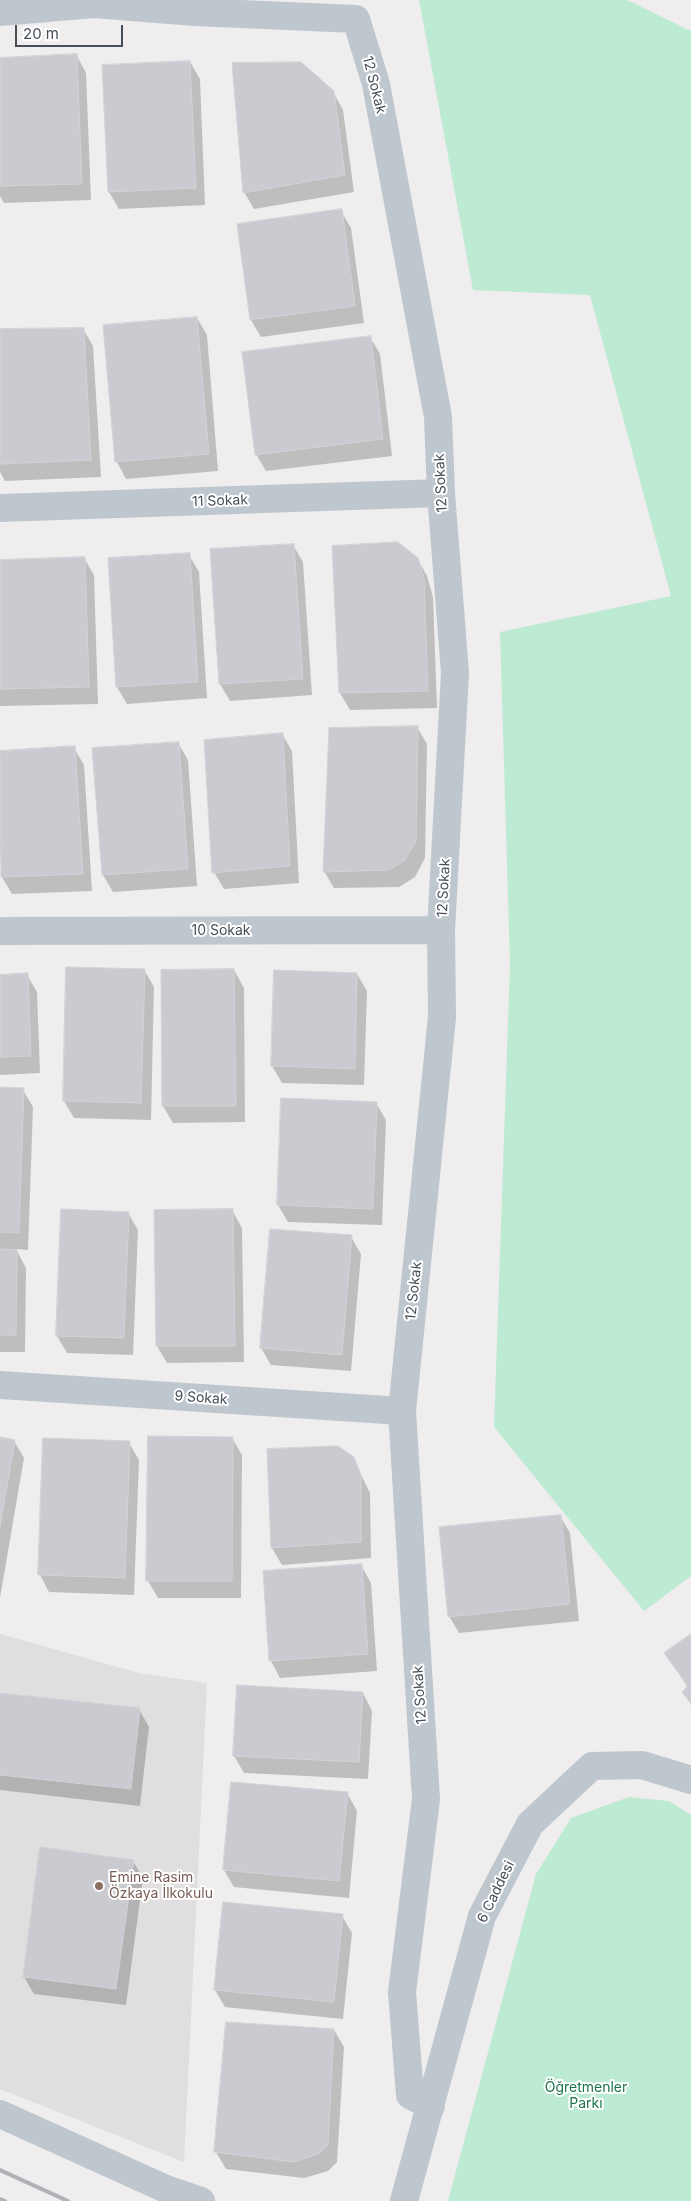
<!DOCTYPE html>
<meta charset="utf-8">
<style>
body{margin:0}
#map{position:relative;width:691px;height:2201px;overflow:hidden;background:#efeded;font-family:Inter,sans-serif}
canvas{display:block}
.scale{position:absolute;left:15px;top:25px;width:108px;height:22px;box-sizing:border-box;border:2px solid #464e58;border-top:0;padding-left:6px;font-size:15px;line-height:18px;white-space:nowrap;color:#464e58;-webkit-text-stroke:4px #fff;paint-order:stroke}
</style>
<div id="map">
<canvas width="691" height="2201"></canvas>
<div class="scale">20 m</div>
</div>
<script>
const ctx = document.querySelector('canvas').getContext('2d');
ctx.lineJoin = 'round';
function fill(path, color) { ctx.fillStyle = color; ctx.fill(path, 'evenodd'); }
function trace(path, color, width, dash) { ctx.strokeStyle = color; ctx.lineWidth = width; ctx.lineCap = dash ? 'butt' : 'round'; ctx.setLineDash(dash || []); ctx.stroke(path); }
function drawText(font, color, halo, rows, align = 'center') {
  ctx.font = font + ' Inter,sans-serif'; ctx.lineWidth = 4; ctx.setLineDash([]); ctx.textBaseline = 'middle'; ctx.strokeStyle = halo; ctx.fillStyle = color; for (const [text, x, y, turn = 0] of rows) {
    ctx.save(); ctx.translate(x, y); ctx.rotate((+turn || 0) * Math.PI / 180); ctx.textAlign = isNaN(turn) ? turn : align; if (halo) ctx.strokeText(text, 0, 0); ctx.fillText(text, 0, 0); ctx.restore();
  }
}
const education = new Path2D(`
 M 0,1634 L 139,1673 L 207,1683 L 184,2162 L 0,2089 Z`);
const green = new Path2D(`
 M 419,0 L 627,0 L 691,31 L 691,1576 L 644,1611 L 494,1427 L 510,964 L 500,632 L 671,596 L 590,295 L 473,290 Z
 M 629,1797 L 669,1801 L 691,1815 L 691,2201 L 448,2201 L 536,1874 L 571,1818 Z`);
const shadow = new Path2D(`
 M 77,56 L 86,73 L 91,200 L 4,203 L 0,196 L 0,59 Z
 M 190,62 L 200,79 L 205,205 L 119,209 L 109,192 Z
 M 333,92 L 343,110 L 354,192 L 254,209 L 244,192 Z
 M 341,211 L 351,228 L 364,323 L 261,337 L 251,320 Z
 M 197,318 L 207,335 L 218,471 L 126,479 L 117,462 L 105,327 Z
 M 83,329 L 93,346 L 101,477 L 5,481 L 0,472 L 0,330 Z
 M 370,337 L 380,354 L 392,456 L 266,471 L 256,454 Z
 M 293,545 L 303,562 L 312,695 L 230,701 L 220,684 Z
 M 333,547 L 417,558 L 427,576 L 433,597 L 437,708 L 350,710 L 340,693 Z
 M 189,555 L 199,572 L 207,698 L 127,704 L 117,687 Z
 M 84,558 L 94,575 L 98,704 L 0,706 L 0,561 Z
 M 417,727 L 427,744 L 425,858 L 415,877 L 399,887 L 334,888 L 324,871 Z
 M 282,734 L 292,751 L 299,883 L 224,889 L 214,872 Z
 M 178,743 L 188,760 L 197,886 L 113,892 L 103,875 Z
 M 74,748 L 84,765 L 92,891 L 12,894 L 2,877 L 0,848 L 0,752 Z
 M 67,968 L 144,970 L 154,987 L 151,1120 L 74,1118 L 64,1101 Z
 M 234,970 L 244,988 L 245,1122 L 173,1123 L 163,1106 Z
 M 357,974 L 367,991 L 364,1085 L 282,1083 L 272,1066 Z
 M 27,975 L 37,992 L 40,1073 L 0,1075 L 0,976 Z
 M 0,1089 L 23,1090 L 33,1107 L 28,1250 L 16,1249 L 26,1268 L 25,1352 L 0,1352 Z
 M 376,1103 L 386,1120 L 382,1225 L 288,1222 L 278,1205 Z
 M 232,1210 L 242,1228 L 244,1362 L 167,1363 L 157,1346 Z
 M 128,1213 L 138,1230 L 133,1355 L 67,1353 L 57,1336 Z
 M 351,1237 L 361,1254 L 351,1371 L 271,1365 L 261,1348 Z
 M 0,1438 L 14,1441 L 24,1458 L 0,1598 Z
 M 232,1438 L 242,1455 L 241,1598 L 158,1598 L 148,1581 Z
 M 129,1443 L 139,1460 L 134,1595 L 49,1592 L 40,1575 Z
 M 353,1458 L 370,1493 L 371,1558 L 282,1565 L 272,1548 Z
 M 560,1516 L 570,1533 L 579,1621 L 459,1633 L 449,1616 Z
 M 361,1565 L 371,1583 L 377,1671 L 280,1678 L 271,1661 Z
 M 691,1635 L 691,1705 L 684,1692 L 688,1688 L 666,1653 Z
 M 363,1693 L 372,1711 L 368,1779 L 244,1773 L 234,1756 Z
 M 0,1694 L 139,1709 L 149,1727 L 140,1806 L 0,1790 Z
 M 347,1793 L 357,1811 L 349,1898 L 234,1887 L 224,1870 Z
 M 133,1861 L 143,1878 L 126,2005 L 34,1994 L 24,1977 Z
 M 342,1916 L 352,1933 L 343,2019 L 225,2007 L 215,1990 Z
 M 334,2030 L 344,2047 L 337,2162 L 328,2171 L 304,2178 L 226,2169 L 216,2152 Z`);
const building = new Path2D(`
 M 77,54 L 82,184 L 0,186 L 0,58 Z
 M 190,61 L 196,188 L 108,192 L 102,65 Z
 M 301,62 L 334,91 L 345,175 L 243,193 L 232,63 Z
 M 342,209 L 355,306 L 250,320 L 237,224 Z
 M 197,317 L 209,454 L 115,462 L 103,325 Z
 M 84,328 L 91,460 L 0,464 L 0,329 Z
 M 371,336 L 383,439 L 255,455 L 242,352 Z
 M 398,542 L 418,558 L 424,578 L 428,691 L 339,693 L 332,546 Z
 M 294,544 L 303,679 L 219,684 L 210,549 Z
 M 190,553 L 198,682 L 116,687 L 108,558 Z
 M 85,557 L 89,687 L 0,689 L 0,560 Z
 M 418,726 L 416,841 L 405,860 L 389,870 L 323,872 L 329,728 Z
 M 283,733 L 290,866 L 212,873 L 204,740 Z
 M 179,742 L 188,869 L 102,875 L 92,748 Z
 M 75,746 L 83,874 L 1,877 L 0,751 Z
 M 66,967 L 145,969 L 141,1103 L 63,1101 Z
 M 234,969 L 236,1106 L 162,1106 L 161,970 Z
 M 274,970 L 357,973 L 355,1069 L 271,1066 Z
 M 28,973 L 31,1056 L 0,1057 L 0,975 Z
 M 0,1087 L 24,1088 L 19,1233 L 0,1232 Z
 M 281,1098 L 377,1102 L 373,1209 L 277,1205 Z
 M 61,1209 L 129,1212 L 124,1338 L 56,1336 Z
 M 233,1209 L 235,1346 L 156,1346 L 154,1210 Z
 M 270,1229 L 352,1235 L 342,1355 L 260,1348 Z
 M 0,1249 L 17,1250 L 16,1335 L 0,1335 Z
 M 148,1436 L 233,1437 L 232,1581 L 146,1581 Z
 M 0,1437 L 15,1440 L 0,1527 Z
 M 43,1438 L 130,1441 L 125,1578 L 38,1575 Z
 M 338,1446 L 354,1457 L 361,1475 L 361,1542 L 271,1548 L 267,1449 Z
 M 561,1515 L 570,1604 L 448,1617 L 439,1527 Z
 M 362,1564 L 368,1654 L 269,1661 L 263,1571 Z
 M 691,1634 L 691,1703 L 682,1692 L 688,1686 L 664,1653 Z
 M 237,1685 L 363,1692 L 359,1762 L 233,1756 Z
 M 0,1693 L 140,1708 L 131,1789 L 0,1775 Z
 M 231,1782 L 348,1792 L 339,1881 L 223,1870 Z
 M 40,1847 L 134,1860 L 116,1989 L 23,1977 Z
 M 223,1902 L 343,1914 L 334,2002 L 214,1990 Z
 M 226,2022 L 334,2029 L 328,2145 L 318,2154 L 294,2162 L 214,2152 Z`);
const minor = new Path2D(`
 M 0,12 L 94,4 L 195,12 L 356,19 L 376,84 L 438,417 L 441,493 L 455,673 L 441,930 L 442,1017 L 402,1411 L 426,1799 L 402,1992 L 410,2095 L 431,2106
 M 0,508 L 441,493
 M 0,931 L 441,930
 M 0,1385 L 402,1411
 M 0,2114 L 166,2189 L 201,2201
 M 404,2201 L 482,1916 L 530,1824 L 592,1766 L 642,1765 L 691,1780`);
const rail = new Path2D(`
 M 0,2170 L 68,2201
 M 0,2199 L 5,2201`);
const markers = [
 [99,1886,5,"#8d6e63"]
];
const streetNames = [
 ["12 Sokak",374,85,76],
 ["12 Sokak",441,483,-93],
 ["11 Sokak",220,501,-2],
 ["12 Sokak",444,888,-87],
 ["10 Sokak",221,931],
 ["12 Sokak",414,1291,-84],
 ["9 Sokak",201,1398,4],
 ["12 Sokak",420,1695,-94],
 ["6 Caddesi",496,1892,-64]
];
const educationNames = [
 ["Emine Rasim",109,1878],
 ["Özkaya İlkokulu",109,1894]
];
const parkNames = [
 ["Öğretmenler",586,2088],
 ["Parkı",586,2104]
];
fill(education, '#e0dede');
fill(green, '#bdead3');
fill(shadow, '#0003');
fill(building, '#cacbd1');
trace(building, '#d1d2d8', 1);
trace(minor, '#bec6ce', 28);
trace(rail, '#afb1b6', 4);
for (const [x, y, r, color] of markers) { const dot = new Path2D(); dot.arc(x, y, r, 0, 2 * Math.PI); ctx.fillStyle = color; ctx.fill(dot); trace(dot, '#fff', 2); }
drawText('14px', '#464e58', '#fff', streetNames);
drawText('14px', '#785e54', '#fff', educationNames, 'left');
drawText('14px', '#1d7350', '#fff', parkNames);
</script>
